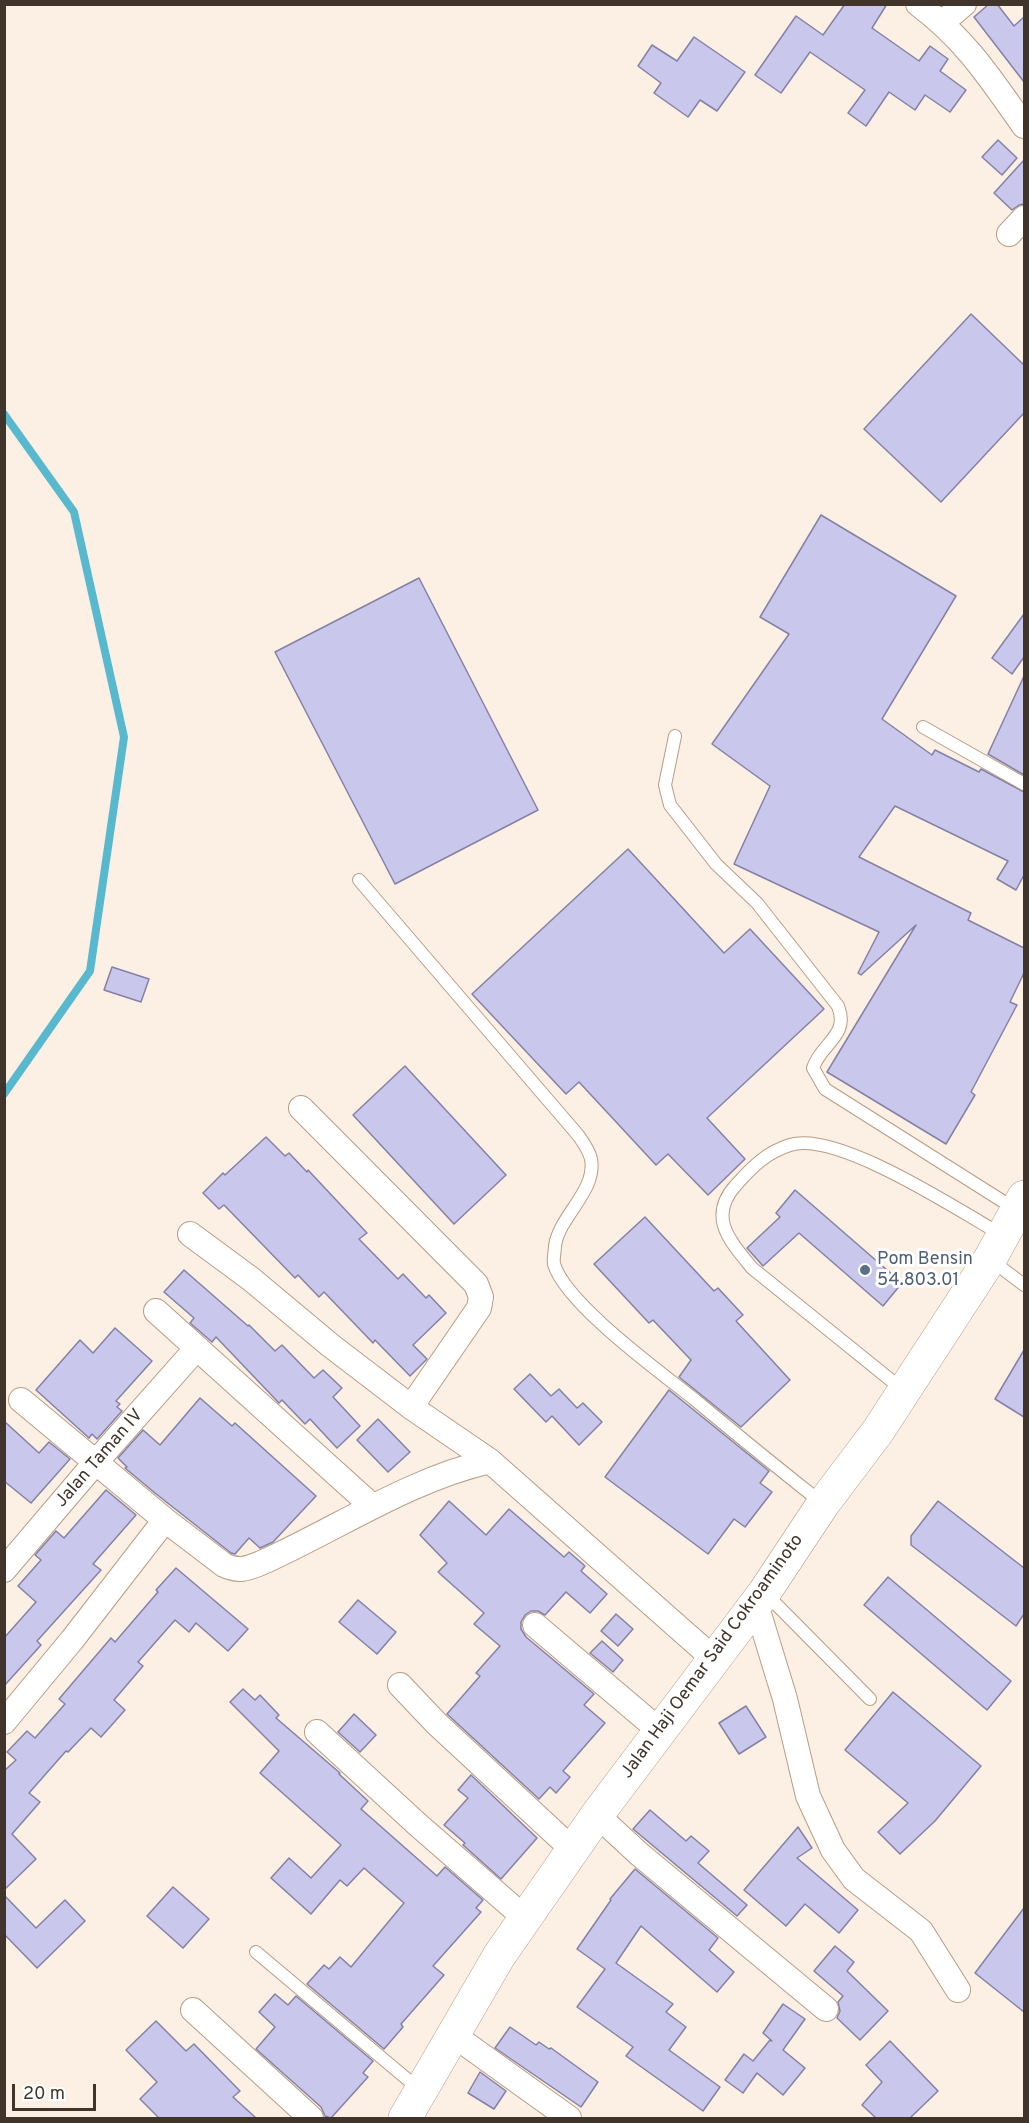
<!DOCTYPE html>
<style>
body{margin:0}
#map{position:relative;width:1029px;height:2123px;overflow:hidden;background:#fcefe4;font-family:Overpass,sans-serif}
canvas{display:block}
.frame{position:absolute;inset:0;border:6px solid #41342a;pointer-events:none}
.scale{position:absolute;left:12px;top:2084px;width:84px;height:27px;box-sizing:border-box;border:3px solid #41342a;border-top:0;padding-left:8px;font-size:18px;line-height:21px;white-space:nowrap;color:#41342a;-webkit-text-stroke:4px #fff;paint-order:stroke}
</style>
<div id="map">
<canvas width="1029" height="2123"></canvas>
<div class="frame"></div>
<div class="scale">20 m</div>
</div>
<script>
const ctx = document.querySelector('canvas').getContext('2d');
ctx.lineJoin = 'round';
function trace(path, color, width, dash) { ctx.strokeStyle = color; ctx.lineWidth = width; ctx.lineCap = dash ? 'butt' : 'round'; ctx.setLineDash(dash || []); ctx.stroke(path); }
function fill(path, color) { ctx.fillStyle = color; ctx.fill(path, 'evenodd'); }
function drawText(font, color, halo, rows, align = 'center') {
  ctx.font = font + ' Overpass,sans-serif'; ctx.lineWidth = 6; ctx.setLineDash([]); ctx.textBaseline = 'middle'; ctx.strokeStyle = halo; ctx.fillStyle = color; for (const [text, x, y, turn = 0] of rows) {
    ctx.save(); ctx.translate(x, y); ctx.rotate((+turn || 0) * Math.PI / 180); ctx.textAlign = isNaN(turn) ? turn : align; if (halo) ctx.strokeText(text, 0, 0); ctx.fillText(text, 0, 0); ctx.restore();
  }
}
const stream = new Path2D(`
 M 4,414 L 74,512 L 124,737 L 90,971 L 4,1094`);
const building = new Path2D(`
 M 845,4 L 887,4 L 872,28 L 919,61 L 930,46 L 948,59 L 940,71 L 966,90 L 950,112 L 925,95 L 915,110 L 889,92 L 866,126 L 848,113 L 865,90 L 810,52 L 781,93 L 755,75 L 796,16 L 823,35 Z
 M 989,4 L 997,4 L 1014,26 L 1024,17 L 1024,82 L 974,17 Z
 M 694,37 L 745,72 L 717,111 L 700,100 L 688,117 L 654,93 L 661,83 L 638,66 L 652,45 L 677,61 Z
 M 998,140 L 1017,158 L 1002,175 L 982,157 Z
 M 1024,160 L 1024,204 L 1019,205 L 1012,210 L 994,193 Z
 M 971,314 L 1024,365 L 1024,413 L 941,502 L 864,429 Z
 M 821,515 L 956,596 L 882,719 L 932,755 L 935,750 L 979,772 L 981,769 L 1024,792 L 1024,875 L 1016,890 L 997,879 L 1008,861 L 895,806 L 859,857 L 971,913 L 968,920 L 1024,948 L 1024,973 L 1010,1002 L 1017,1005 L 971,1092 L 975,1095 L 946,1144 L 827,1072 L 916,925 L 861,975 L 858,973 L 879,932 L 734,864 L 770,786 L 712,744 L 789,634 L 760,617 Z
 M 419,578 L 538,810 L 395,884 L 275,652 Z
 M 1024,614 L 1024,657 L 1012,674 L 992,658 Z
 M 1024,676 L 1024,775 L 988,754 Z
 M 628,849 L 724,953 L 750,929 L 824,1009 L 707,1118 L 745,1159 L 708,1195 L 668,1154 L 656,1165 L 579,1082 L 566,1094 L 472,994 Z
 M 112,967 L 149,979 L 141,1002 L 104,990 Z
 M 405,1066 L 506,1175 L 454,1224 L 353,1115 Z
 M 266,1137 L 285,1156 L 289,1153 L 307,1172 L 308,1170 L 367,1233 L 359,1239 L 398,1279 L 403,1274 L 426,1298 L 429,1295 L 446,1313 L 413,1345 L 427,1359 L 410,1376 L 375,1340 L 373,1343 L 324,1292 L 319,1297 L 298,1275 L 295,1278 L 224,1205 L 219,1209 L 203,1193 L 223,1173 L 225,1175 Z
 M 795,1190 L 902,1283 L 883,1306 L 799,1233 L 763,1266 L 747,1248 L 780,1217 L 776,1213 Z
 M 645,1217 L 714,1291 L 718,1288 L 743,1315 L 736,1321 L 790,1380 L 741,1427 L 679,1377 L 691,1360 L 653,1320 L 649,1323 L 594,1264 Z
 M 184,1270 L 248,1326 L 249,1325 L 275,1351 L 282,1345 L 314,1378 L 323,1370 L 342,1388 L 333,1397 L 360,1426 L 337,1448 L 310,1419 L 305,1424 L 282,1400 L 279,1403 L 216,1337 L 212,1342 L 190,1323 L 194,1318 L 164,1292 Z
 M 115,1328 L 152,1361 L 116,1401 L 120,1404 L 117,1407 L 122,1411 L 97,1439 L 92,1434 L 89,1438 L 36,1390 L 80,1340 L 93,1353 Z
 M 1024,1350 L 1024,1417 L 995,1399 Z
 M 530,1374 L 551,1396 L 559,1389 L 577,1408 L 583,1403 L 602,1422 L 579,1445 L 552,1416 L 546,1422 L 514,1389 Z
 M 669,1390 L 769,1471 L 760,1483 L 772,1492 L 745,1527 L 734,1519 L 708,1554 L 605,1477 Z
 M 200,1398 L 232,1426 L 235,1423 L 316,1496 L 273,1542 L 260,1548 L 249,1538 L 235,1554 L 231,1553 L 155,1493 L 125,1468 L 127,1467 L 118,1458 L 143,1430 L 160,1445 Z
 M 378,1419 L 410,1452 L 388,1472 L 357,1440 Z
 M 4,1421 L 39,1453 L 49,1442 L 70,1459 L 31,1503 L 4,1481 Z
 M 106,1490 L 136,1515 L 93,1564 L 101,1570 L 37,1641 L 41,1645 L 4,1686 L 4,1638 L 36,1602 L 18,1586 L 41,1560 L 35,1555 L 56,1531 L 64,1538 Z
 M 449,1501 L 486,1535 L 509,1509 L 564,1557 L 569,1552 L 585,1566 L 581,1571 L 607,1594 L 590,1613 L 566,1592 L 545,1615 L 538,1611 L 531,1611 L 525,1615 L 521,1622 L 521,1629 L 526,1637 L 594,1694 L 584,1705 L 605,1723 L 563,1771 L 570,1777 L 556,1793 L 550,1787 L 539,1799 L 447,1714 L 480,1676 L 476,1673 L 500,1646 L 474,1624 L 484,1613 L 438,1572 L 447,1563 L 420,1535 Z
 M 938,1501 L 1024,1568 L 1024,1614 L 1016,1626 L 911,1545 L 911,1536 Z
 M 176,1568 L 248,1629 L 228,1651 L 196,1623 L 189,1632 L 175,1620 L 138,1662 L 143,1666 L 114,1700 L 125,1710 L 101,1737 L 91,1728 L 68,1752 L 66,1751 L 29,1793 L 40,1802 L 12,1834 L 36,1859 L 4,1890 L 4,1771 L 16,1760 L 7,1752 L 27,1731 L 35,1738 L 65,1704 L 59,1699 L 111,1638 L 115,1642 L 158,1592 L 156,1590 Z
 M 888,1577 L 1011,1681 L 987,1710 L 864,1605 Z
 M 358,1600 L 396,1632 L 377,1654 L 339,1622 Z
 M 616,1614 L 633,1629 L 618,1646 L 601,1631 Z
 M 602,1641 L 623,1660 L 613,1672 L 590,1653 Z
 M 243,1689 L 255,1700 L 260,1695 L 279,1715 L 276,1718 L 340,1773 L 339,1774 L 368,1801 L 361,1809 L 437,1876 L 445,1867 L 483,1900 L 476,1908 L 481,1912 L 433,1966 L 444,1975 L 401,2024 L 403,2027 L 384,2049 L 307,1984 L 324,1965 L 329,1969 L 340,1957 L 351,1967 L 404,1903 L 364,1868 L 347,1886 L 340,1880 L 311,1914 L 271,1878 L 289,1858 L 311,1878 L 341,1845 L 260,1773 L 279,1751 L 230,1702 Z
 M 893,1692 L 981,1766 L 935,1821 L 900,1854 L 878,1832 L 908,1803 L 845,1750 Z
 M 746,1706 L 766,1737 L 739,1754 L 719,1723 Z
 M 354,1714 L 376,1735 L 360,1752 L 338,1732 Z
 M 471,1775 L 537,1838 L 501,1879 L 463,1845 L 465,1843 L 444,1825 L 468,1798 L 458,1790 Z
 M 650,1810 L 686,1841 L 691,1836 L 709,1851 L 698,1863 L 747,1905 L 737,1916 L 633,1829 Z
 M 798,1827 L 812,1848 L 797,1858 L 858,1910 L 839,1933 L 805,1904 L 786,1926 L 744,1890 Z
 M 635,1869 L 718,1938 L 709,1950 L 734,1972 L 717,1992 L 641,1926 L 616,1963 L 673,2004 L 666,2012 L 686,2027 L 669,2050 L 720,2087 L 703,2111 L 626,2056 L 633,2047 L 577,2007 L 605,1969 L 577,1949 L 611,1900 L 610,1899 Z
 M 173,1887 L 209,1919 L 183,1948 L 147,1916 Z
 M 4,1895 L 36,1928 L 65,1900 L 85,1921 L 37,1968 L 4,1934 Z
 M 1024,1908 L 1024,2012 L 975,1973 Z
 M 835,1946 L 854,1962 L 847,1971 L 888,2011 L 860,2040 L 837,2018 L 840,2011 L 838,2002 L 843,1996 L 814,1971 Z
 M 275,1994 L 288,2005 L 296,1996 L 373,2061 L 363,2073 L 368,2077 L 331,2118 L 325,2116 L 321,2107 L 256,2049 L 275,2027 L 259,2012 Z
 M 783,2004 L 805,2019 L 783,2050 L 805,2068 L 783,2095 L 757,2073 L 743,2093 L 725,2080 L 744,2054 L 753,2061 L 770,2040 L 772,2041 L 763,2033 Z
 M 156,2021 L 186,2051 L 194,2044 L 240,2091 L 233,2097 L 256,2118 L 159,2118 L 140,2099 L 157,2082 L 126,2050 Z
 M 510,2027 L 536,2045 L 539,2042 L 549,2049 L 551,2048 L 598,2082 L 581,2107 L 495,2048 Z
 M 890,2041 L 938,2091 L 910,2118 L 876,2118 L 862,2105 L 882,2082 L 866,2065 Z
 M 480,2072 L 506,2091 L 494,2109 L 468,2093 Z`);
const service = new Path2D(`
 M 923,727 L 1024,784
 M 675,736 L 665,785 L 670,805 L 716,864 L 757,903 L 838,1006 C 850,1036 821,1043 813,1068 L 825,1089 L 1015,1209
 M 359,880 L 578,1135 C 583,1142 589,1150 591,1159 C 597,1191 559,1216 555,1246 C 555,1251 553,1259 554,1264 C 565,1303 660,1372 694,1399 C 736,1434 779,1469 822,1503
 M 991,1260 L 1024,1285
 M 903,1390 L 752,1268 C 730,1241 707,1217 736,1185 C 752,1167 767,1152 790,1145 C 837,1130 958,1210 1002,1235
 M 765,1593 L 870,1699
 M 256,1952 L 420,2090`);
const minor = new Path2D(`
 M 918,4 C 967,41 990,78 1024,126
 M 943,22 L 964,4
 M 1009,234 L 1024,218
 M 301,1108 L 476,1284 L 481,1297 L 479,1308 L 411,1407
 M 190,1234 L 251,1279 L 330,1345 L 411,1407 L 490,1461 L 714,1659
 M 156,1311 L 372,1506
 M 21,1400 L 165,1520 L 224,1565 C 239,1572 246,1569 261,1563 C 337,1529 408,1480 490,1461
 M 4,1570 L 95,1463 L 196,1349
 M 756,1604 L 785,1699 L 808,1796 L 833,1850 L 854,1879 L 921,1931 L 958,1990
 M 535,1625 L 660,1731
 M 400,1685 L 437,1724 L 573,1850
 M 4,1722 L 72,1640 L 165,1520
 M 317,1732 L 417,1824 L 525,1918
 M 597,1815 L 638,1853 L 826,2009
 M 193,2010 L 311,2118
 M 452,2034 L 569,2118`);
const trunk = new Path2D(`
 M 405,2118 L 499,1956 L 597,1815 L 764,1593 L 823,1504 L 878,1431 L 990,1259 L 1024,1197`);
const markers = [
 [865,1270,6,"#5c6f8a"]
];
const serviceNames = [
 ["Pom Bensin",877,1260],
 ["54.803.01",877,1281]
];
const streetNames = [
 ["Jalan Taman IV",100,1459,-49],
 ["Jalan Haji Oemar Said Cokroaminoto",713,1657,-54]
];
trace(stream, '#57b8ce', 8);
fill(building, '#c9c7eb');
trace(building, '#8482a4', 1.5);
trace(service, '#ba9c83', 14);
trace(minor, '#ba9c83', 26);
trace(trunk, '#ba9c83', 34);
trace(service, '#fff', 12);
trace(minor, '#fff', 24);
trace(trunk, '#fff', 33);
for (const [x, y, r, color] of markers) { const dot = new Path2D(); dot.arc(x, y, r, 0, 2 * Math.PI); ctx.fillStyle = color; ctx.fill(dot); trace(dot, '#fff', 2); }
drawText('18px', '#4e5e75', '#fff', serviceNames, 'left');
drawText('18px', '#41342a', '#fff', streetNames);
</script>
